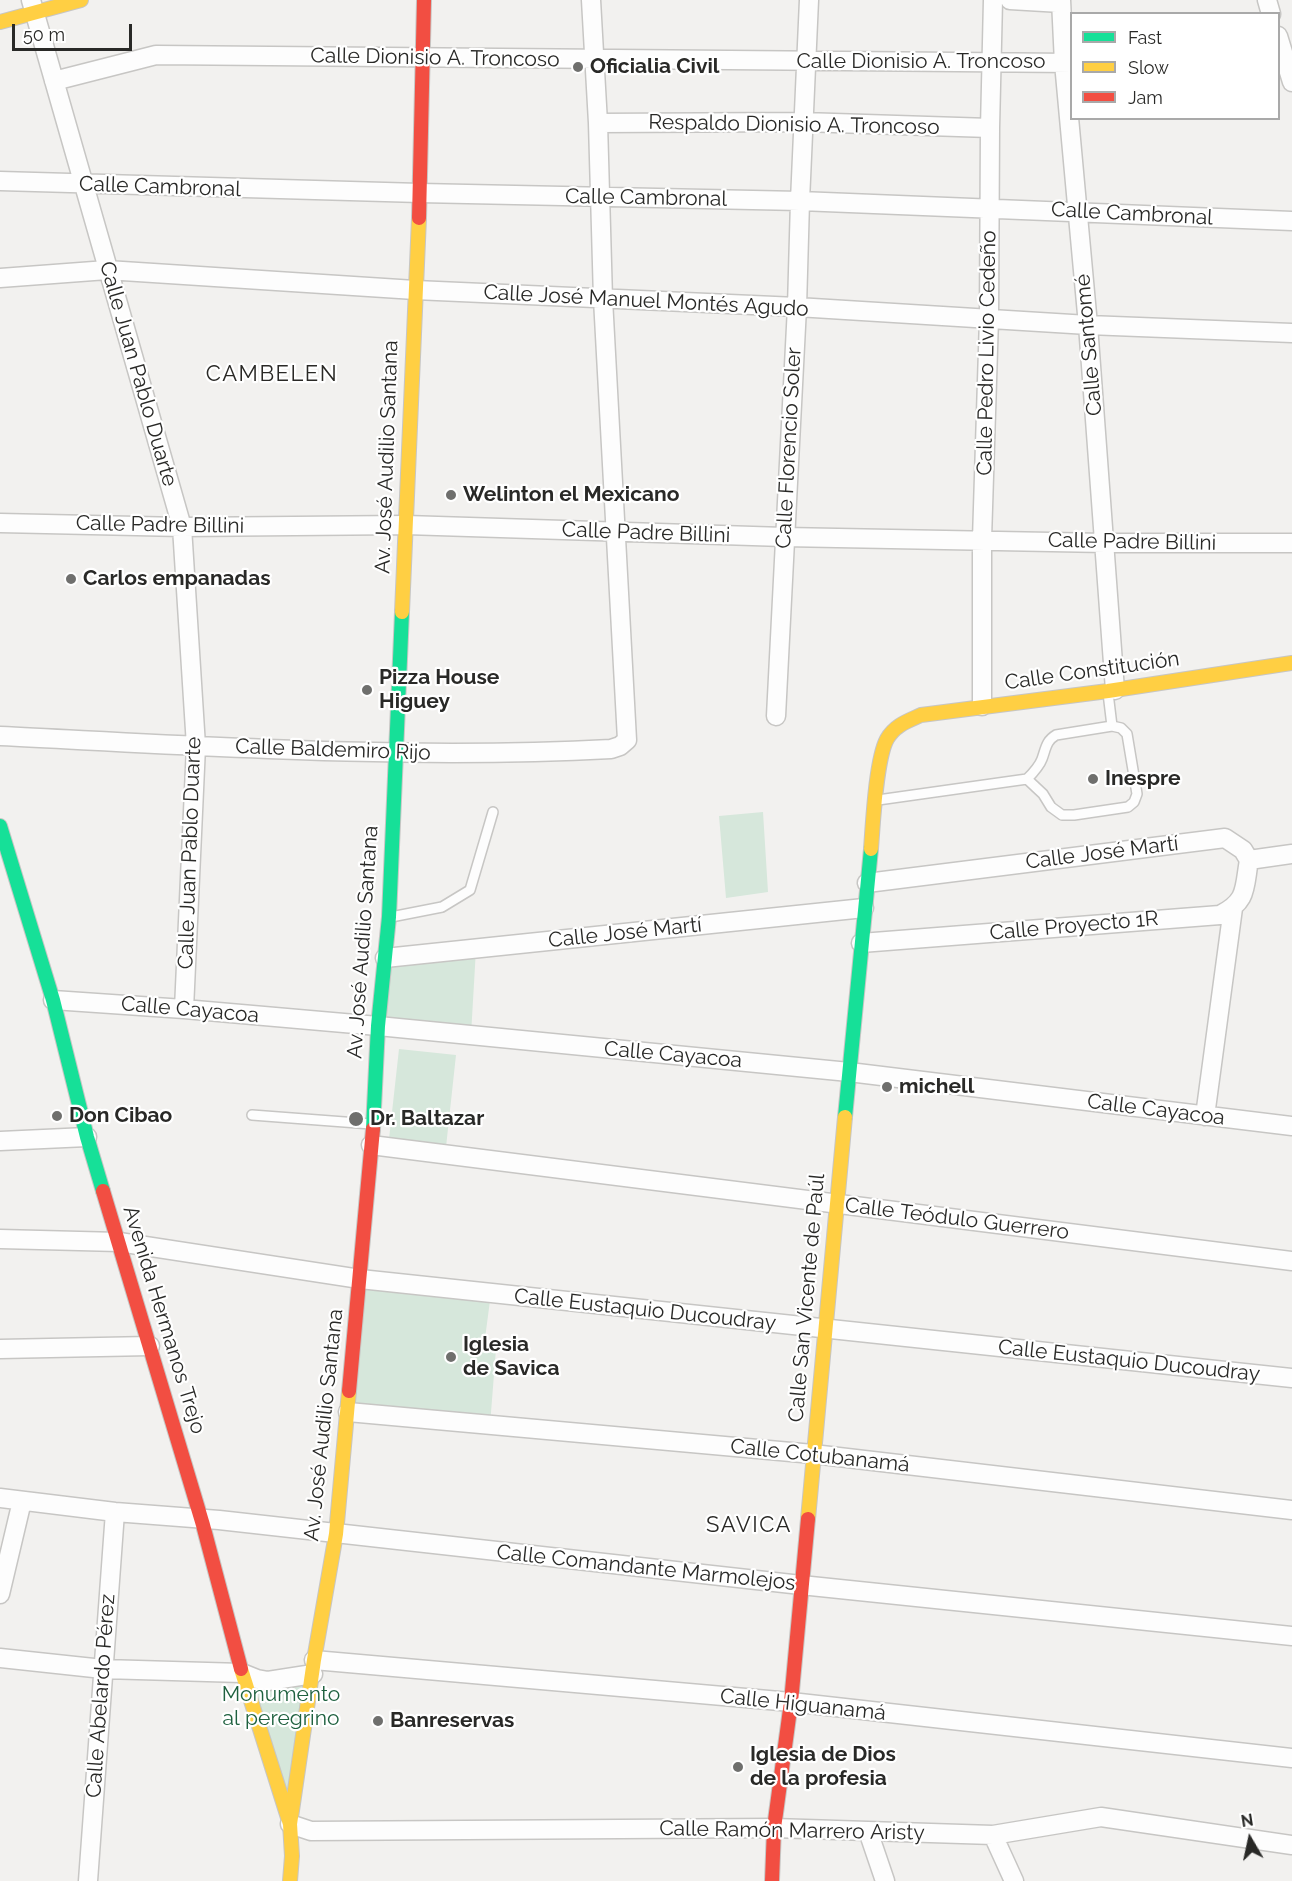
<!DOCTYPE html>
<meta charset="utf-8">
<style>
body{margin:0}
#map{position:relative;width:1292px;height:1881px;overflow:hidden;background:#f2f1ef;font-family:Raleway,sans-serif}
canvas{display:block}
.legend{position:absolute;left:1070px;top:12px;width:210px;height:108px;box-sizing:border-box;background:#fff;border:2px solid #a9a9a9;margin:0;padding:8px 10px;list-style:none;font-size:18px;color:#292927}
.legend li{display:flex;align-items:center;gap:12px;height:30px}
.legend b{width:30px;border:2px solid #a9a9a9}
.north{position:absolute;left:1220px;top:1809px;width:60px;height:60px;-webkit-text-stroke:4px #fff;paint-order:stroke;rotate:351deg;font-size:16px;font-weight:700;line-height:24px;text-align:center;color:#292927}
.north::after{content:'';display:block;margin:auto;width:21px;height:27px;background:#292927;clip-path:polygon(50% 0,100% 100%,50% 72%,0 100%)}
.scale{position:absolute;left:12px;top:24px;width:120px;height:27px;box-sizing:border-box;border:3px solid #292927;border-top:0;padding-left:8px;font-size:18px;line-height:21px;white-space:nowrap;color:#292927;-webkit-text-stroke:4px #fff;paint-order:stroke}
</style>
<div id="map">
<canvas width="1292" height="1881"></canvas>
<ul class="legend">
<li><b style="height:8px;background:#16e098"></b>Fast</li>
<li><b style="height:8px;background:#ffcf43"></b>Slow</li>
<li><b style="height:8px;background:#f24e42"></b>Jam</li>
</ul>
<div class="north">N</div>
<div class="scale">50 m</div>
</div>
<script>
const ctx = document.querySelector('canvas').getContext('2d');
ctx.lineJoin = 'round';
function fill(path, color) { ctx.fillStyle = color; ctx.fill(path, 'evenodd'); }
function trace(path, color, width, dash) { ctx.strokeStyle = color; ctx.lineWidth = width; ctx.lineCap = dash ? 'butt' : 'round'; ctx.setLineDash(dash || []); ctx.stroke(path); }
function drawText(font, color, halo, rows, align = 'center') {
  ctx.font = font + ' Raleway,sans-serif'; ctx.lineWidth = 4.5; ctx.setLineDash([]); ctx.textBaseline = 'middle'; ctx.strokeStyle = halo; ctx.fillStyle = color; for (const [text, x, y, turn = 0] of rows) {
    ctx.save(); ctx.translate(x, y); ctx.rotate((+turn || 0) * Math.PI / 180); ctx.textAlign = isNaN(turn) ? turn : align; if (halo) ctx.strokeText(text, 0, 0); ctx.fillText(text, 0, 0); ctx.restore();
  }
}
const green = new Path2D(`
 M 763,812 L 768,892 L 726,898 L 719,816 Z
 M 476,949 L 471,1035 L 378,1026 L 385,958 Z
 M 399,1049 L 456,1055 L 446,1147 L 389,1139 Z
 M 360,1279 L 491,1293 L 484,1346 L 496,1349 L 490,1425 L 348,1412 Z
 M 248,1674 L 313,1674 L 290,1824 Z`);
const lane = new Path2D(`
 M 1108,693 L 1112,726
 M 878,800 L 1027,779 C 1033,773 1039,767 1042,759 C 1046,748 1046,741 1056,735 L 1112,726 L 1121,728 L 1127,734 L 1137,794 L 1134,802 L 1128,807 L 1074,815 L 1062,815 L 1051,807 L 1043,794 L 1027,779
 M 391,917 L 442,907 L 470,890 L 493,812
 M 252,1115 L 371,1124`);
const street = new Path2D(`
 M 31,0 L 182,527 L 196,746 L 184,1009
 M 1010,0 L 1061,3
 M 1061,0 L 1064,63 L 1088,325 L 1115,690
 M 1267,0 L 1271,14
 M 1278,36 L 1292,82
 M 54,81 L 156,55 L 1072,63
 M 598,123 L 803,122 L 990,128
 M 0,181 L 420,193 L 800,201 L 1292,221
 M 0,278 L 107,270 L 415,290 L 797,307 L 1088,325 L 1292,333
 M 0,523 L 182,527 L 406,525 L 784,537 L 1105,543 L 1292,543
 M 982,706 L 982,539 L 989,318 L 990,128 L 993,0
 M 776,716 L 797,307 L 800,201 L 809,0
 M 0,736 C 203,746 408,760 611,749 L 620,746 L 627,740 L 603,299 L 598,123 L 591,0
 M 867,883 L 1225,838 L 1243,850 L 1249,860 L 1292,854
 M 861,943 L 1220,915 C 1248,901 1244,888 1249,860
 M 385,958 L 864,908
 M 53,1000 L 184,1009 L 378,1026 L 849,1072 L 1292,1126
 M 1205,1116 L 1233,908
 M 0,1141 L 87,1137
 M 371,1145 L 1292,1261
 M 0,1239 L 119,1242 L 360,1279 L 1292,1378
 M 0,1349 L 150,1346
 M 348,1412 L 813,1454 L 1292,1510
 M 0,1498 L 115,1512 L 219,1520 L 801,1585 L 1292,1636
 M 0,1594 L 22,1501
 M 0,1658 L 103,1669 L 242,1673 L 257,1679 L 268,1681 L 313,1674
 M 314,1660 L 791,1702 L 1292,1758
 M 290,1824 L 311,1831 L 774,1828 L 993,1835 L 1101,1817 L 1292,1845
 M 868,1831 L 885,1881
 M 993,1835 L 1014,1881
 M 88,1881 L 115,1512`);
const fast = new Path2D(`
 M 0,826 L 53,1000 L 87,1137 L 103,1191
 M 845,1117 L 871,849
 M 373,1129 L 378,1026 L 389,917 L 402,612`);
const slow = new Path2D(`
 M 0,22 L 81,0
 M 402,612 L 419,218
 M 871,849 C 873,823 876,759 887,739 C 895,725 908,721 921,715 L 1108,691 L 1292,663
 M 808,1519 L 845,1117
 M 241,1669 L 290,1824 L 292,1856 L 290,1881
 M 290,1824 L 314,1660 L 336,1534 L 349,1391`);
const jam = new Path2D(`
 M 419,218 L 424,0
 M 103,1191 L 203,1525 L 241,1669
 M 349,1391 L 373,1129
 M 772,1881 L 774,1828 L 791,1702 L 808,1519`);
const markers = [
 [578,67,6,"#6f6f6d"],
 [451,495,6,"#6f6f6d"],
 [71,579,6,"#6f6f6d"],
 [367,690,6,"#6f6f6d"],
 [1093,779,6,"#6f6f6d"],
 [887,1087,6,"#6f6f6d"],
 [57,1116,6,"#6f6f6d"],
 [356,1119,8,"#6f6f6d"],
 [451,1357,6,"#6f6f6d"],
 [378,1721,6,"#6f6f6d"],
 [738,1767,6,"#6f6f6d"]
];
const streetNames = [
 ["Calle Dionisio A. Troncoso",435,58,1],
 ["Calle Dionisio A. Troncoso",921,62],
 ["Respaldo Dionisio A. Troncoso",794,125,1],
 ["Calle Cambronal",160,187,2],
 ["Calle Cambronal",646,198,1],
 ["Calle Cambronal",1132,214,3],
 ["Calle José Manuel Montés Agudo",646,301,3],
 ["Calle Santomé",1089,345,-95],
 ["Calle Pedro Livio Cedeño",987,353,-89],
 ["Calle Juan Pablo Duarte",138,374,74],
 ["Calle Florencio Soler",789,448,-87],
 ["Av. José Audilio Santana",387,457,-88],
 ["Calle Padre Billini",160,525,1],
 ["Calle Padre Billini",646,533,2],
 ["Calle Padre Billini",1132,542,1],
 ["Calle Constitución",1092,671,-8],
 ["Calle Baldemiro Rijo",333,750,2],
 ["Calle Juan Pablo Duarte",190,853,-88],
 ["Calle José Martí",1102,853,-7],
 ["Calle Proyecto 1R",1074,926,-5],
 ["Calle José Martí",625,933,-6],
 ["Av. José Audilio Santana",363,942,-86],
 ["Calle Cayacoa",190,1010,5],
 ["Calle Cayacoa",673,1055,5],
 ["Calle Cayacoa",1156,1110,7],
 ["Calle Teódulo Guerrero",957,1219,7],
 ["Calle San Vicente de Paúl",807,1298,-85],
 ["Calle Eustaquio Ducoudray",645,1310,6],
 ["Avenida Hermanos Trejo",164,1320,73],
 ["Calle Eustaquio Ducoudray",1129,1361,6],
 ["Av. José Audilio Santana",324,1425,-84],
 ["Calle Cotubanamá",820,1456,6],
 ["Calle Comandante Marmolejos",646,1568,6],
 ["Calle Abelardo Pérez",101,1696,-86],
 ["Calle Higuanamá",803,1705,6],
 ["Calle Ramón Marrero Aristy",792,1831,1]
];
const poiNames = [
 ["Oficialia Civil",590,67],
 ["Welinton el Mexicano",463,495],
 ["Carlos empanadas",83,579],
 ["Pizza House",379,678],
 ["Higuey",379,702],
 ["Inespre",1105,779],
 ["michell",899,1087],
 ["Don Cibao",69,1116],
 ["Dr. Baltazar",370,1119],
 ["Iglesia",463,1345],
 ["de Savica",463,1369],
 ["Banreservas",390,1721],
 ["Iglesia de Dios",750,1755],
 ["de la profesia",750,1779]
];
const parkNames = [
 ["Monumento",281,1695],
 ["al peregrino",281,1719]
];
const neighbourhoodNames = [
 ["CAMBELEN",272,374],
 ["SAVICA",749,1525]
];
fill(green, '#d6e7db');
trace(lane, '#c7c6c4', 12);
trace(street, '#c7c6c4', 21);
trace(fast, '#c7c6c4', 16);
trace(slow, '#c7c6c4', 16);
trace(jam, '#c7c6c4', 16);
trace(lane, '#fdfdfd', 9);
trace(street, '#fdfdfd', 18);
trace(fast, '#16e098', 14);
trace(slow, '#ffcf43', 14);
trace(jam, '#f24e42', 14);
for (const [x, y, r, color] of markers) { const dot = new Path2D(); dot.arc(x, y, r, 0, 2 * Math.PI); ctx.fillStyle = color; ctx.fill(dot); trace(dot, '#fff', 2); }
drawText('21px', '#292927', '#fff', streetNames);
drawText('bold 21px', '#292927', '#fff', poiNames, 'left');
drawText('21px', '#1f613f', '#fff', parkNames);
ctx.letterSpacing = '1.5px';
drawText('22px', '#2a2926', '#fff', neighbourhoodNames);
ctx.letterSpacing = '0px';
</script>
